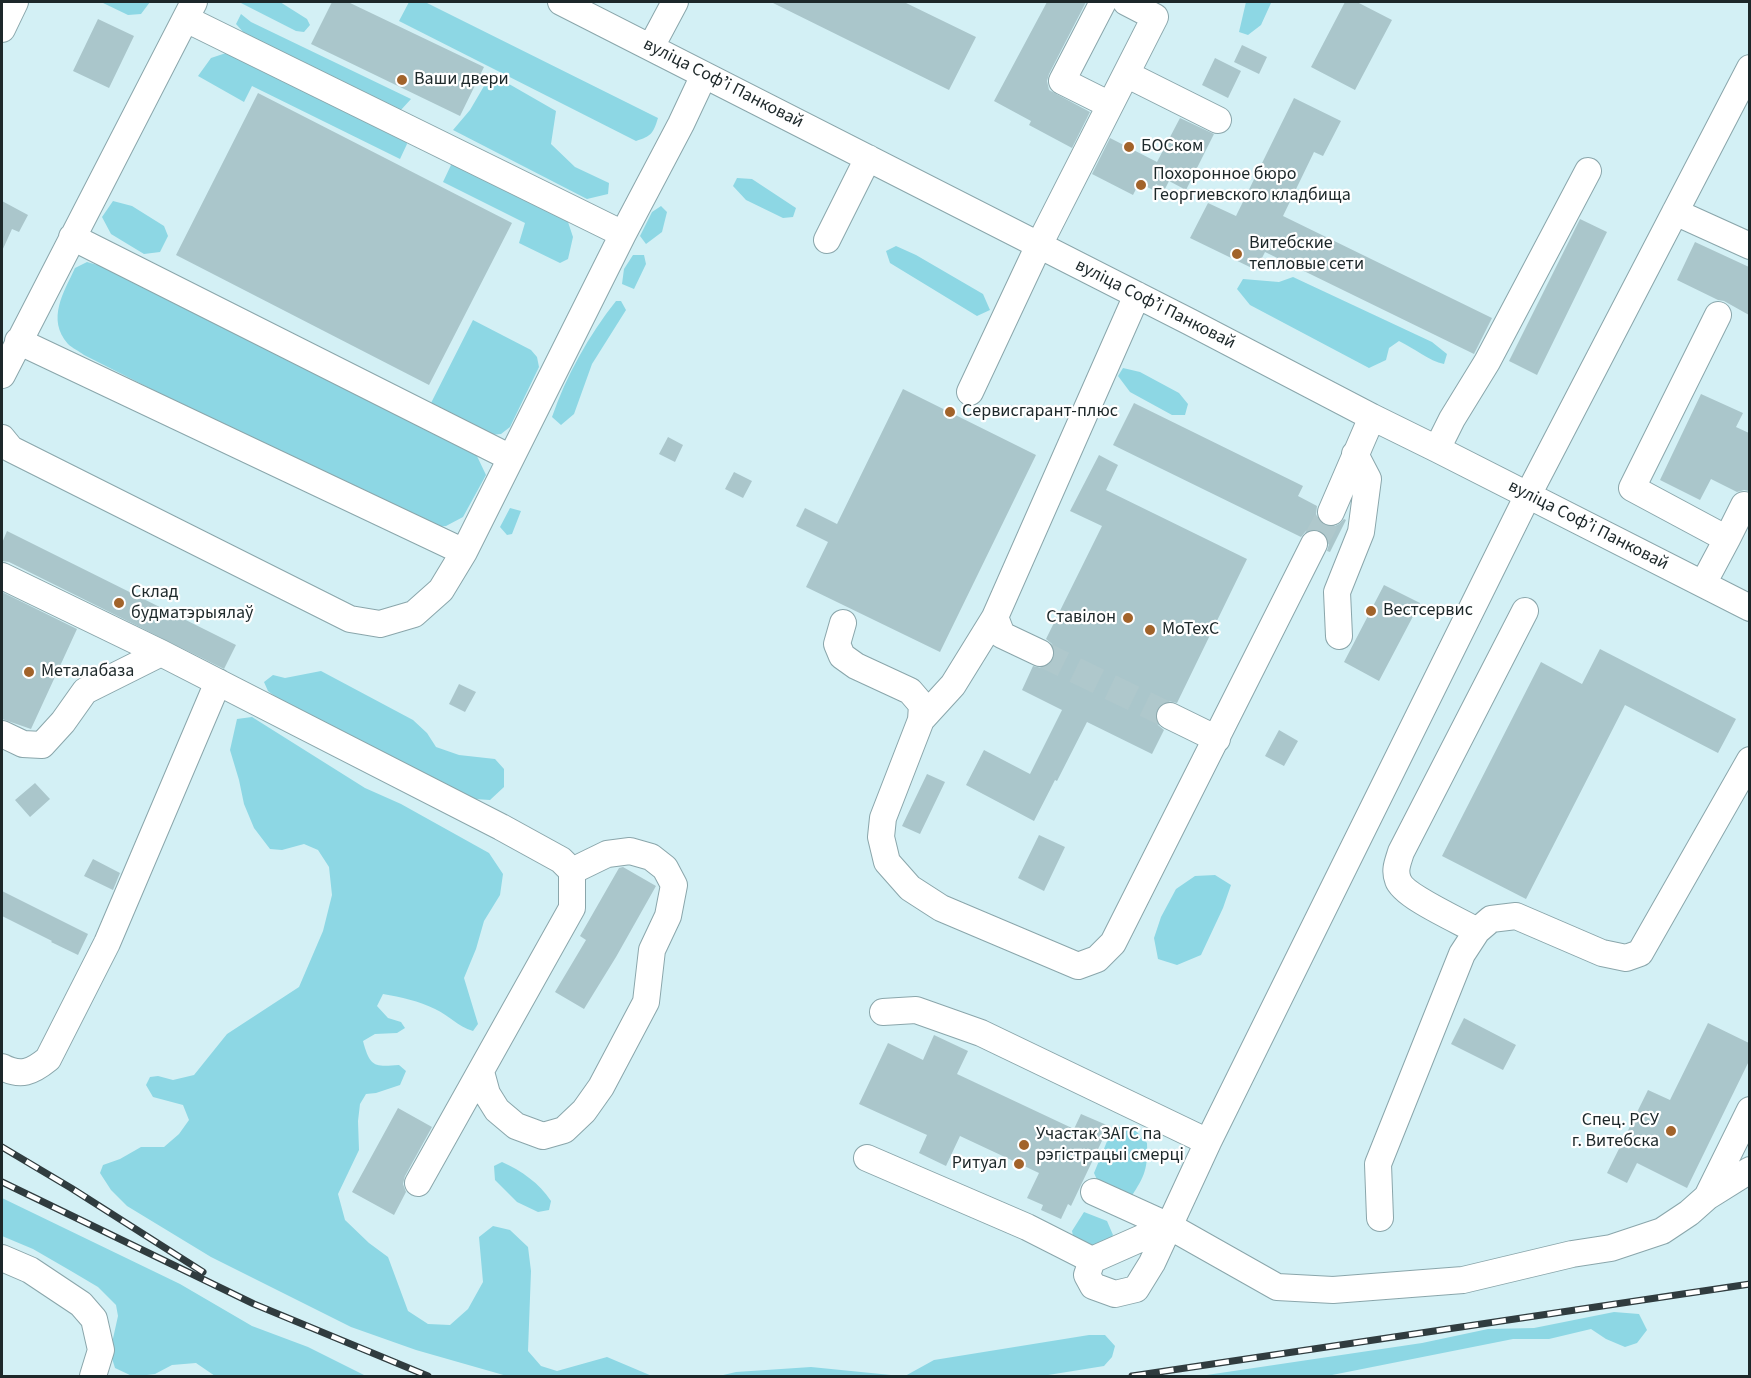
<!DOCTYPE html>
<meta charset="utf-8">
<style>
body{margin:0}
#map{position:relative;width:1751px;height:1378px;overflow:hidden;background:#d3f0f5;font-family:"Source Sans 3",sans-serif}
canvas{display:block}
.frame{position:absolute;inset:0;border:3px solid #1d282a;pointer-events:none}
</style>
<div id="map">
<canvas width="1751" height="1378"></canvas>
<div class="frame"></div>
</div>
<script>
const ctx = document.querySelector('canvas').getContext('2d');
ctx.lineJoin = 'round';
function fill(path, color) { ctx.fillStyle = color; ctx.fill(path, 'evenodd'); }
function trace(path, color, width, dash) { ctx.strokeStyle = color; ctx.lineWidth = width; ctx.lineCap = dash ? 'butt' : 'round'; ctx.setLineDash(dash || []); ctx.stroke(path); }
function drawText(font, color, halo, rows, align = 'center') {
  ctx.font = font + ' "Source Sans 3",sans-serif'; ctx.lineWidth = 4.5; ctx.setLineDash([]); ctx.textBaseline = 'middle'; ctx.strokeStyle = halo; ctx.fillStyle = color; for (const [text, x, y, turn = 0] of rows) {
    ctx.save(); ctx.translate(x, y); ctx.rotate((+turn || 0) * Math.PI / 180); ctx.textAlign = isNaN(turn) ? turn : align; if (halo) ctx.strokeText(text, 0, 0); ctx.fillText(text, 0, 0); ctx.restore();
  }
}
const green = new Path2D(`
 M 101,2 L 150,2 L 141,14 L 128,15 Z
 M 239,2 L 280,2 L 307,19 L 310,25 L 304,32 L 296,31 Z
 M 409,2 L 425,2 L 658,118 C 653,134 651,136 636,141 L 399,21 Z
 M 1246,2 L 1271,2 L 1271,3 L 1261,25 L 1248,35 L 1239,32 Z
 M 241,14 L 251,22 L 411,99 L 400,111 L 245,34 L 236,24 Z
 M 226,53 L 245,56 L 405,134 L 407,144 L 400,159 L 252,86 L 244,102 L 198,76 L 211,58 Z
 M 487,81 L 509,84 L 556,111 L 551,144 L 575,167 L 609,183 L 608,194 L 587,199 L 453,130 L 470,110 Z
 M 463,162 L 567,219 L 573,237 L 568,259 L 560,263 L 519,243 L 525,223 L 443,182 L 451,165 Z
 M 737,178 L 752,179 L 796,208 L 793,217 L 783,218 L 746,200 L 733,186 Z
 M 113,201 L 132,206 L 164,226 L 168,236 L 160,252 L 144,254 L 111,234 L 102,217 Z
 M 661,206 L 667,212 L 662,232 L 646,244 L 640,236 L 652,212 Z
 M 896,246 L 916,255 L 983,294 L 990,310 L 977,316 L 890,263 L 886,251 Z
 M 633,255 L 644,255 L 646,264 L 634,289 L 622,284 L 624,269 Z
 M 87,262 L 101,266 L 476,454 L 486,475 L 463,517 L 446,526 L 427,528 L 84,355 C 79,351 72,348 68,344 C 46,319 64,292 75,268 Z
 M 1293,277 L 1432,342 L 1447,354 L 1444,364 C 1429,361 1414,348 1399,341 L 1389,348 L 1386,360 L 1369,368 L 1250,305 L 1237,289 L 1243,279 L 1279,282 Z
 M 616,301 L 621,301 L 626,310 L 592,364 L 574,414 L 561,425 L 552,417 C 566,376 589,335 616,301 Z
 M 473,320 L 531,350 L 537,357 L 539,367 L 510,427 L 501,434 L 490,435 L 430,405 Z
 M 1123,368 L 1140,372 L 1179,393 L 1188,404 L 1185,415 L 1172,415 L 1130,392 L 1118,376 Z
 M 510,508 L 521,511 L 512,534 L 507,535 L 500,527 Z
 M 321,671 L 413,720 L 427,733 L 436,747 L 459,755 L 495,759 L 504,769 L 504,787 L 490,800 L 475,799 L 285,704 L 268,691 L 264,682 L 273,675 L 285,678 Z
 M 252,717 L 365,788 L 401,804 L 489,853 L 503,874 L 500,895 L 484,921 L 476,949 L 464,978 L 478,1024 L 473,1031 C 457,1026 450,1016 435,1009 C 419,1001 401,997 383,994 L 377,1006 L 388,1018 L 401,1022 L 405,1028 L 397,1033 L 375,1034 L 363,1041 C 370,1067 374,1067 399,1065 L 406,1071 L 400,1085 L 376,1093 L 366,1094 L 360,1104 L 358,1121 L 359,1150 L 338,1194 L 345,1220 L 369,1243 L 388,1257 L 408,1311 L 428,1324 L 450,1325 L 468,1309 L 483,1282 L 479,1237 L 493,1226 L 510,1230 L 528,1247 L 531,1271 L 528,1351 L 541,1366 L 557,1371 L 607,1357 L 652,1376 L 507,1376 L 416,1350 L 351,1327 L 211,1257 L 127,1206 L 111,1190 L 100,1173 L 103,1165 L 120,1159 L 141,1147 L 164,1147 L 179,1134 L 189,1120 L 183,1105 L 153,1097 L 146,1085 L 150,1077 L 158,1076 L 173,1080 L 194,1075 L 227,1034 L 299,987 L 323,931 L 332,895 L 329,867 L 318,850 L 304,844 L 282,850 L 270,849 L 254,828 L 244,804 L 239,780 L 230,750 L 237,719 Z
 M 1215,875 L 1231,885 L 1223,908 L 1201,955 L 1177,965 L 1158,959 L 1154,938 L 1161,917 L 1176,889 L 1195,876 Z
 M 1119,1127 L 1136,1131 L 1147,1143 C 1148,1168 1145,1176 1131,1197 L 1103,1193 L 1094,1173 L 1108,1139 Z
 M 502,1162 C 522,1171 539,1183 551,1201 L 549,1210 L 538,1212 L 517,1202 L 495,1180 L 494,1166 Z
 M 2,1198 L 180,1284 L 252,1326 L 308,1347 L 366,1376 L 215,1376 L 196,1363 L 172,1365 L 155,1374 L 139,1376 L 132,1376 L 115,1368 L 110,1352 L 118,1316 L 116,1305 L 98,1287 L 71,1271 L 33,1249 L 2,1236 Z
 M 1084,1212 L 1107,1221 L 1113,1235 L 1107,1244 L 1091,1251 L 1074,1241 L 1072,1231 Z
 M 1614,1312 L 1639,1314 L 1647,1330 L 1637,1343 L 1625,1347 L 1606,1339 L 1591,1329 L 1549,1339 L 1513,1339 L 1327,1376 L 1200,1376 L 1422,1343 L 1488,1329 L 1534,1328 Z
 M 1089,1335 L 1105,1335 L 1115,1346 L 1112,1357 L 1104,1366 L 1042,1376 L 905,1376 L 934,1360 Z
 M 811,1367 L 901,1376 L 719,1376 L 736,1372 Z`);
const building = new Path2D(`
 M 332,2 L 348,2 L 484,67 L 460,116 L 311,44 Z
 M 771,2 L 904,2 L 976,37 L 949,90 Z
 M 1047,2 L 1086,2 L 1049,74 L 1047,81 L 1049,90 L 1090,112 L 1072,148 L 1029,125 L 1031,121 L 994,101 Z
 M 1345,2 L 1357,2 L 1392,20 L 1355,90 L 1311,67 Z
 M 98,19 L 134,36 L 109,88 L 73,71 Z
 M 1242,45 L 1267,57 L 1259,74 L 1234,62 Z
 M 1215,58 L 1241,71 L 1228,98 L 1202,85 Z
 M 258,93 L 512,223 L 429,385 L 176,255 Z
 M 1294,98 L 1341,121 L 1323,156 L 1314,152 L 1283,216 L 1492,318 L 1474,354 L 1265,252 L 1256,270 L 1190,238 L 1208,203 L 1236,216 Z
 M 1180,118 L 1214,134 L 1186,190 L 1169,181 L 1165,189 L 1156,184 L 1153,190 L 1145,186 L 1142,192 L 1136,189 L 1133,195 L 1092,174 L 1110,138 L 1157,162 Z
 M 2,201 L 28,215 L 19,232 L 12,229 L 2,251 Z
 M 1580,219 L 1607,232 L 1537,375 L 1509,361 Z
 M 1695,242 L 1749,267 L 1749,315 L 1724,301 L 1718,300 L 1677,280 Z
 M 903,389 L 1036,455 L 940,652 L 806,587 L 828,542 L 796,526 L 805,508 L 837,524 Z
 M 1701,394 L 1743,413 L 1736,427 L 1749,433 L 1749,491 L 1744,490 L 1737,492 L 1711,479 L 1700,500 L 1660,480 Z
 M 1134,403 L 1303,486 L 1298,496 L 1317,506 L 1316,514 L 1319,521 L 1325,525 L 1333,527 L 1339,524 L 1344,519 L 1346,520 L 1330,552 L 1327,551 L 1329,544 L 1327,536 L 1320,530 L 1314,529 L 1306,531 L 1301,537 L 1113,445 Z
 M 668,437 L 683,445 L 675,462 L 659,454 Z
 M 1099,455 L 1118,465 L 1106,490 L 1247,559 L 1177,703 L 1168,701 L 1161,704 L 1157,709 L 1155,718 L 1158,725 L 1164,730 L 1152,754 L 1087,722 L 1057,781 L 1055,780 L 1034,821 L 966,785 L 984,750 L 1030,774 L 1062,710 L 1022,690 L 1033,666 L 1042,668 L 1049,665 L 1053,660 L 1055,651 L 1052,644 L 1046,639 L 1102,526 L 1070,511 Z
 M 734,472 L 752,481 L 743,498 L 725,489 Z
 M 7,531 L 236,645 L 224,669 L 9,562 L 2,561 L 2,543 Z
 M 1384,585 L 1420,603 L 1379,681 L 1344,662 Z
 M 2,592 L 77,629 L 31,729 L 2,719 Z
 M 1600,649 L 1736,719 L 1718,753 L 1625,705 L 1526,899 L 1442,856 L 1541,662 L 1582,684 Z
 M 459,684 L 476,692 L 465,712 L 449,704 Z
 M 1279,730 L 1298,741 L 1284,766 L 1265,756 Z
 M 927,774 L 945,782 L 920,834 L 902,826 Z
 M 35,783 L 50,799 L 30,817 L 15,800 Z
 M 1039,835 L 1065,847 L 1044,891 L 1018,878 Z
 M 93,859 L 120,873 L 113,890 L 84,876 Z
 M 623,867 L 656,886 L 616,957 L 584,1009 L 555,992 L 586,940 L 580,936 L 619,868 Z
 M 2,891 L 88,934 L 78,955 L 51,942 L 52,941 L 2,916 Z
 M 1464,1018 L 1516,1045 L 1503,1070 L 1451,1044 Z
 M 1708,1023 L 1749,1043 L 1749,1061 L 1687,1188 L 1637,1163 L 1627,1183 L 1607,1173 L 1648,1090 L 1670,1100 Z
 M 934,1035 L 968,1051 L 957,1074 L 1074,1129 L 1081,1114 L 1109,1126 L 1071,1206 L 1068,1204 L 1061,1219 L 1041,1210 L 1043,1205 L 1027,1198 L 1039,1173 L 960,1136 L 946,1166 L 919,1153 L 927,1135 L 859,1104 L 888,1043 L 923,1060 Z
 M 398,1108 L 432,1127 L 405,1176 L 403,1184 L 406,1192 L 394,1215 L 352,1192 Z`);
const minorTunnel = new Path2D(`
 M 1314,544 L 1331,512
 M 1040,653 L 1170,716`);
const minor = new Path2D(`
 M 561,2 L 1190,322 L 1372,417 L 1437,449 L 1750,608
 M 1103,2 L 1062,81 L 1110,105
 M 186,19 L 623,234
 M 2,29 L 15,2
 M 651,47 L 675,2
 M 1126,74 L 1218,120
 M 1675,212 L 1750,246
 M 72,237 L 511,458
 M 827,240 L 868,158
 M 18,341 L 464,552
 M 2,375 L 194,2
 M 970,392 L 1039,245 L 1155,17 L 1126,2
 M 2,438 L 11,449 L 350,619 L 380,624 L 414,614 L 441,590 L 464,552 L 623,234 L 681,124 L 704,75
 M 1437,449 L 1452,419 L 1487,362 L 1588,171
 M 1331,512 L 1372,417
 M 1727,539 L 1744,505
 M 2,576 L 161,653 L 501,827 L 561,860 L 572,871 L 572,908 L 418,1183
 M 1703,584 L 1727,539 L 1632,488 L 1718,315
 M 843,623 L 837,644 L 842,656 L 856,666 L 910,691 L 922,705 L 921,720 L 883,818 L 881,837 L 887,862 L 910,888 L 941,908 L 1078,966 L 1097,959 L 1113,943 L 1314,544
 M 1339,636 L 1337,592 L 1361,532 L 1368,479 L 1355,454
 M 1040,653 L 1002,635 L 995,617 L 1137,295
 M 1170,716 L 1217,739
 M 921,720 L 953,685 L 995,617
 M 2,734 L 23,744 L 42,745 L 63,722 L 85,691 L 161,653
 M 1477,931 C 1460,921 1403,896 1398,880 C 1394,870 1398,862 1401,852 L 1525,611
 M 883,1012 L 916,1010 L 981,1033 L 1208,1142
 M 2,1067 C 21,1077 32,1072 48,1059 L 107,943 L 218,682
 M 481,1072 L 487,1094 L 497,1110 L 516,1126 L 543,1136 L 564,1130 L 584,1111 L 601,1087 L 646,1002 L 652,950 L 668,916 L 674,885 L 665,868 L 651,857 L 630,851 L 607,854 L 572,871
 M 867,1158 L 1027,1227 L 1092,1260 L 1169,1226
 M 1094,1192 L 1169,1226 L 1277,1287 L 1333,1290 L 1463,1280 L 1572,1254 L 1611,1248 L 1662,1231 L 1689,1213 L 1707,1197 L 1750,1110
 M 1707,1197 L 1750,1170
 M 1380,1218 L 1378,1164 L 1462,954 L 1477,931 L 1491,919 L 1516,916 L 1602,953 L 1626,958 L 1640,953 L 1750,760
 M 2,1258 L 30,1270 L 81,1304 L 94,1319 L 101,1350 L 93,1376
 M 1092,1260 L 1087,1275 L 1093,1286 L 1115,1294 L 1136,1289 L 1152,1263 L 1208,1142 L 1528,495 L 1750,68`);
const rail = new Path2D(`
 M 2,1147 L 71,1188 L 203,1272
 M 2,1182 L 254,1304 L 428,1376
 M 1132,1376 L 1750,1284`);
const markers = [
 [402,80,6,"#a2632a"],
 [1129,147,6,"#a2632a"],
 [1141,185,6,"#a2632a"],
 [1237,254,6,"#a2632a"],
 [950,412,6,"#a2632a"],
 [119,603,6,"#a2632a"],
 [1371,611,6,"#a2632a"],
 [1128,618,6,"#a2632a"],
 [1150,630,6,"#a2632a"],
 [29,672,6,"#a2632a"],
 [1671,1131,6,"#a2632a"],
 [1024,1145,6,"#a2632a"],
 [1019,1164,6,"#a2632a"]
];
const poiNames = [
 ["Ваши двери",414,80],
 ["БОСком",1141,147],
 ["Похоронное бюро",1153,175],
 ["Георгиевского кладбища",1153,196],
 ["Витебские",1249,244],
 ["тепловые сети",1249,265],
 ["Сервисгарант-плюс",962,412],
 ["Склад",131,593],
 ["будматэрыялаў",131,614],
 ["Вестсервис",1383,611],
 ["Ставілон",1116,618,"right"],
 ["MoTexC",1162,630],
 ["Металабаза",41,672],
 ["Спец. РСУ",1659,1121,"right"],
 ["г. Витебска",1659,1142,"right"],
 ["Участак ЗАГС па",1036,1135],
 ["рэгістрацыі смерці",1036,1156],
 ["Ритуал",1007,1164,"right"]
];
const streetNames = [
 ["вуліца Софʼі Панковай",723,84,27],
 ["вуліца Софʼі Панковай",1155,305,27],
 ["вуліца Софʼі Панковай",1588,526,27]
];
fill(green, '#8dd7e4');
fill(building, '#aac6cb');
trace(minorTunnel, '#afc8cc', 26, [26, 13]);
trace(minor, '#8aa6ab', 28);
trace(minor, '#fff', 26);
trace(rail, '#303c3f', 7);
trace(rail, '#fff', 4.5, [14]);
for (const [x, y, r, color] of markers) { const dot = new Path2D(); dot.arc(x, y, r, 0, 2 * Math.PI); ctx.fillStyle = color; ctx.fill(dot); trace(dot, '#fff', 2); }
drawText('18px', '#1d282a', '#fff', poiNames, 'left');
drawText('18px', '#1d282a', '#fff', streetNames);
</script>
